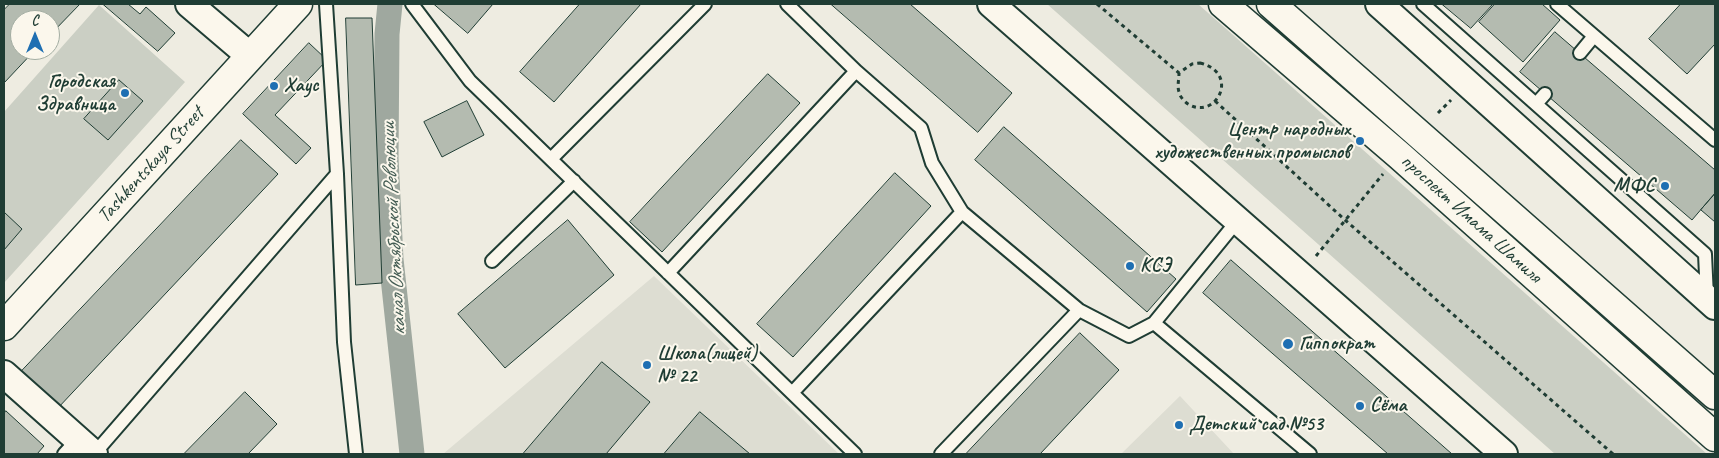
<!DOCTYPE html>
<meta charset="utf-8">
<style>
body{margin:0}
#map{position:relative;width:1719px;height:458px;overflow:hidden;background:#eeece1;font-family:Caveat,sans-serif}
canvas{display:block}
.frame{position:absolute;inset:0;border:5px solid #1f3d34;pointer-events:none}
.north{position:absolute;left:10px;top:10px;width:50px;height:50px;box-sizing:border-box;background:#fbf7ec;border:1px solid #a3ada2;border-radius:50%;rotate:0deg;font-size:14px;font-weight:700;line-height:20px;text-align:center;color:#1f3d34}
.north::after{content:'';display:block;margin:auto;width:18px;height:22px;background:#1f6fb2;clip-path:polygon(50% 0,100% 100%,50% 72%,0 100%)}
</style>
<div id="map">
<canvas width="1719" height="458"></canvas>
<div class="frame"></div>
<div class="north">С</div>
</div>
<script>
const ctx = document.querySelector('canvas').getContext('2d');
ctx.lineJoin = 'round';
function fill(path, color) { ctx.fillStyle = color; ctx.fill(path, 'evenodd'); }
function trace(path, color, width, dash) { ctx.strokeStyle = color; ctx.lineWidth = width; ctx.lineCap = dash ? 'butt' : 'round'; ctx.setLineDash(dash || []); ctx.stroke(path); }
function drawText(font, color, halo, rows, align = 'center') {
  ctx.font = font + ' Caveat,sans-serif'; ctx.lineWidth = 4; ctx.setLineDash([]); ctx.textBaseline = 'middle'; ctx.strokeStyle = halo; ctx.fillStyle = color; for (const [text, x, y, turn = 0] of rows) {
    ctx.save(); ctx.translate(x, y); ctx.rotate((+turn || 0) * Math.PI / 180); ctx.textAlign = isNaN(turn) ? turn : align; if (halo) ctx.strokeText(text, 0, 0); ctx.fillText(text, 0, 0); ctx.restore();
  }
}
const built = new Path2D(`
 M 654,276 L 839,454 L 443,454 Z
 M 1180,396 L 1234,454 L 1121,454 Z`);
const green = new Path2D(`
 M 1047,4 L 1198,4 L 1707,454 L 1555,454 Z
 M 99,5 L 185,82 L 4,283 L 4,112 Z`);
const canal = new Path2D(`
 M 390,4 L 387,34 L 386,158 L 391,259 L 412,454`);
const building = new Path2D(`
 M 10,4 L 80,4 L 50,35 L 50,20 L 20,20 L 20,50 L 35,50 L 4,83 L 4,10 Z
 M 103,4 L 128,4 L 140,14 L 146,7 L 175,33 L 158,51 Z
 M 434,4 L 493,4 L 468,33 Z
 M 580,4 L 641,4 L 554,102 L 520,72 Z
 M 831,4 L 910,4 L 1012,93 L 978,132 Z
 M 1442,4 L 1493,4 L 1471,28 Z
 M 1495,4 L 1542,4 L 1560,20 L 1523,62 L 1479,22 Z
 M 1681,4 L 1715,4 L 1715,44 L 1687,74 L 1649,39 Z
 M 346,18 L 372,18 L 382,283 L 356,285 Z
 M 1555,32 L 1715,170 L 1715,193 L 1692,220 L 1520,72 Z
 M 309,43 L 327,60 L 275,115 L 311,148 L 296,164 L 243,114 Z
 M 768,74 L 800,103 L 662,252 L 630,222 Z
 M 119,80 L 143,101 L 108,140 L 84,119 Z
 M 467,101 L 484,135 L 442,157 L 424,122 Z
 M 1004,127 L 1176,279 L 1147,312 L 975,160 Z
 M 241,140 L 278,174 L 57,409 L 19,374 Z
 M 895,173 L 931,206 L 793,357 L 757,324 Z
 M 1715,194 L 1715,222 L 1701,210 Z
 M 4,212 L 22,229 L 4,250 Z
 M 568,220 L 614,275 L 505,368 L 458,314 Z
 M 1231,260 L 1452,454 L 1388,454 L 1203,293 Z
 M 1080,333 L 1119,370 L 1040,454 L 966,454 Z
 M 602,362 L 650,402 L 606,454 L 523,454 Z
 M 245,392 L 277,424 L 248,454 L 184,454 Z
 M 6,411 L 44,446 L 37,454 L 4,454 L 4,414 Z
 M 700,412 L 750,454 L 664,454 Z`);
const path = new Path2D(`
 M 1097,4 L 1179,73
 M 1200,63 C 1241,73 1216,121 1188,104 C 1184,101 1180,97 1179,92 C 1177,86 1179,80 1179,73 L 1192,64 Z
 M 1215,101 L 1345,220 L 1613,454
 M 1438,113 L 1451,100
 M 1316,256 L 1383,174`);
const service = new Path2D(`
 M 412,4 L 470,81 L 855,454
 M 1423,4 L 1705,254 L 1707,297
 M 1557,4 L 1715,140
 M 1580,53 L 1594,36
 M 856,71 L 921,128 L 932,163 L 962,212 L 1079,310
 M 1536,104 L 1545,94
 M 551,159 L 705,4
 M 337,174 L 344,342 L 356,454
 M 492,261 L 574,181
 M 668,273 L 856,71 L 787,4
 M 1154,323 L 1310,454
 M 792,393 L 962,212
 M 64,454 L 77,440
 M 94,454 L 337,174 L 326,4
 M 941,454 L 1079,310 L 1129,336 L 1154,323 L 1238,220`);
const minor = new Path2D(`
 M 189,4 L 250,56
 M 991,4 L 1504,454
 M 1379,4 L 1715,306
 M 4,374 L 94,454`);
const tertiary = new Path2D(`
 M 4,326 L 298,4`);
const primary = new Path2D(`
 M 1223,4 L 1400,156 L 1715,437
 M 1271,4 L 1715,395`);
const markers = [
 [274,86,5,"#1f6fb2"],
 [125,93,5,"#1f6fb2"],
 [1360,141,5,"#1f6fb2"],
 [1665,186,5,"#1f6fb2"],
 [1130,266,5,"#1f6fb2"],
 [1288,344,6,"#1f6fb2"],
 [647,365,5,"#1f6fb2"],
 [1360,406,5,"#1f6fb2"],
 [1179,425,5,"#1f6fb2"]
];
const poiNames = [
 ["Городская",115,82,"right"],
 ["Здравница",115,105,"right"],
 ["Хаус",284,86],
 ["Центр народных",1350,130,"right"],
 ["художественных промыслов",1350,153,"right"],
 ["МФС",1655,186,"right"],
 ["КСЭ",1140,266],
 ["Гиппократ",1299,344],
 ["Школа(лицей)",657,354],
 ["№ 22",657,377],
 ["Сёма",1370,406],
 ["Детский сад №53",1189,425]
];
const streetNames = [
 ["Tashkentskaya Street",151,165,-48],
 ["проспект Имама Шамиля",1471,219,42]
];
const waterNames = [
 ["канал Октябрьской Революции",394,229,-93]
];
fill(built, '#ddddd2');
fill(green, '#cbcfc4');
trace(canal, '#9fa89f', 25);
fill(building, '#b4bbb0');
trace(building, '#1f3d34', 1);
trace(service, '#1f3d34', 16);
trace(minor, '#1f3d34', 30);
trace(tertiary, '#1f3d34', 31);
trace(primary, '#1f3d34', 31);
trace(path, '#1f3d34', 3, [4, 4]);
trace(service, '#fbf7ec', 12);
trace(minor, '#fbf7ec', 26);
trace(tertiary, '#fbf7ec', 28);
trace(primary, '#fbf7ec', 28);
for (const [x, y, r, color] of markers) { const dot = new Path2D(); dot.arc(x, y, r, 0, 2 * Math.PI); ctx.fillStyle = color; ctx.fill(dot); trace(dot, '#fbf7ec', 2); }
drawText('bold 20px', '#1f3d34', '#fbf7ec', poiNames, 'left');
drawText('20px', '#1f3d34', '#fbf7ec', streetNames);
drawText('italic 21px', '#455d54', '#fbf7ec', waterNames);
</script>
